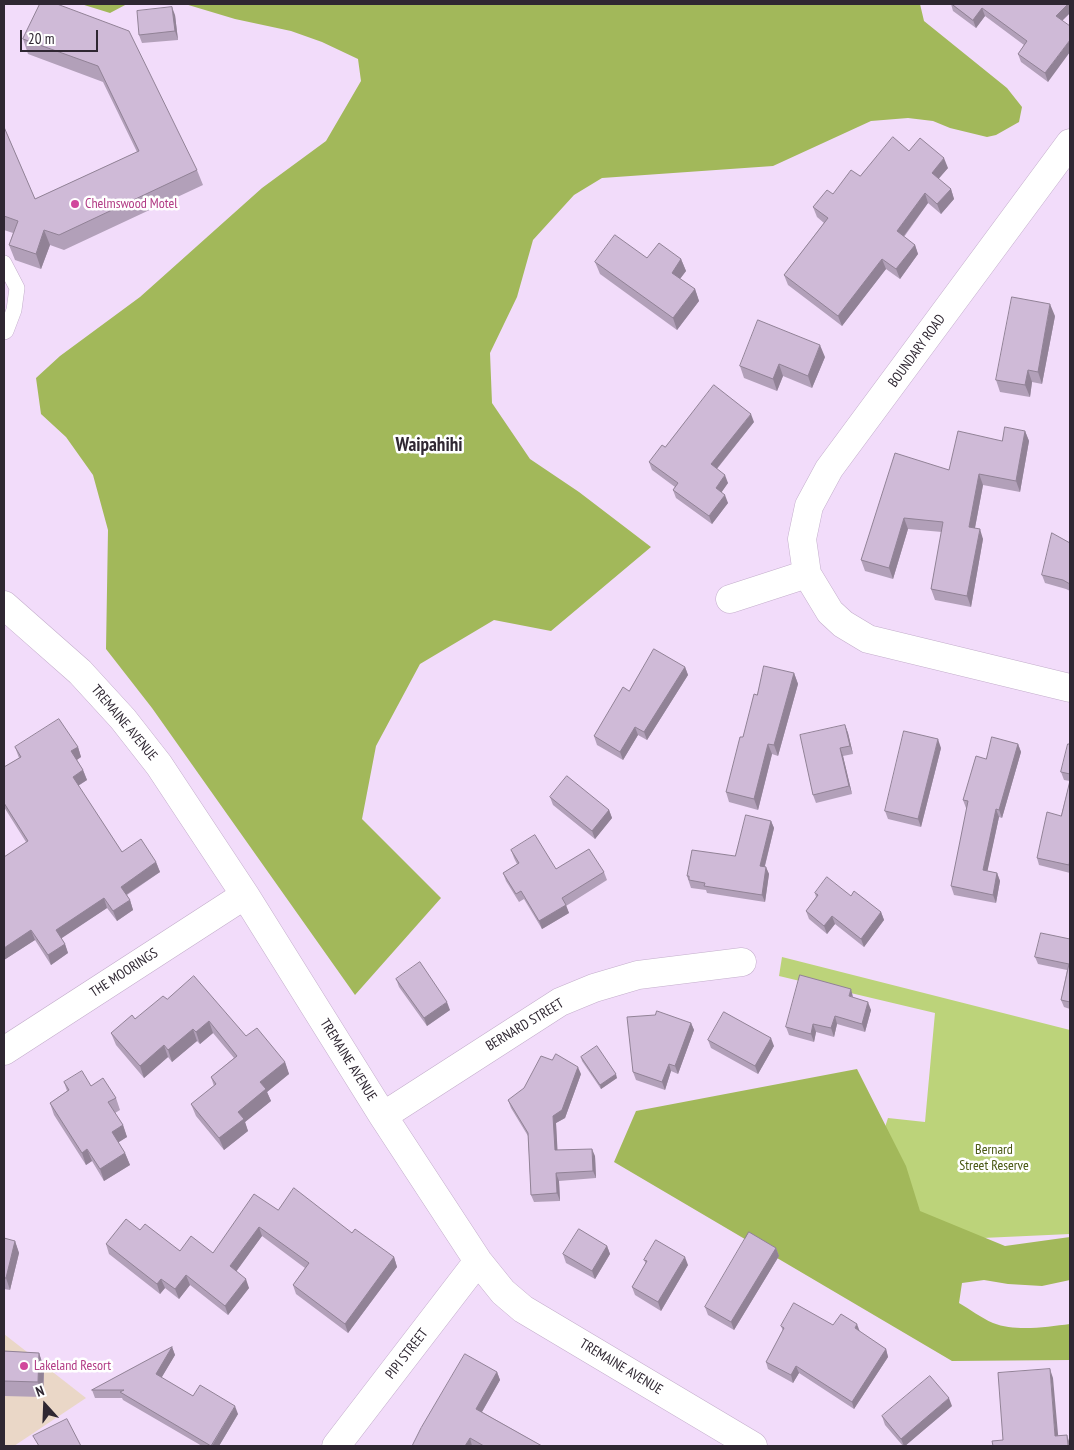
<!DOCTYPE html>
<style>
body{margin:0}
#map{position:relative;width:1074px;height:1450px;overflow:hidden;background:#f2dcfa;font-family:"PT Sans Narrow",sans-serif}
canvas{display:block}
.frame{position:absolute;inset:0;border:5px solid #2f2732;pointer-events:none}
.north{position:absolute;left:20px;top:1380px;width:50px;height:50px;-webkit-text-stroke:4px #fff;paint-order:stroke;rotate:340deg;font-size:14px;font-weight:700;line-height:20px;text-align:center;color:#2f2732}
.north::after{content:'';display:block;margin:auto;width:18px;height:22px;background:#2f2732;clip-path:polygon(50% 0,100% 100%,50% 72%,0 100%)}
.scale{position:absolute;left:20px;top:30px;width:78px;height:22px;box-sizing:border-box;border:2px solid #2f2732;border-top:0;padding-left:6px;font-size:15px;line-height:18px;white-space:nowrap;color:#2f2732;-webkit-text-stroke:4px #fff;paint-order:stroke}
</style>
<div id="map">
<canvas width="1074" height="1450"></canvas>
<div class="frame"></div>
<div class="north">N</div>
<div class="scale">20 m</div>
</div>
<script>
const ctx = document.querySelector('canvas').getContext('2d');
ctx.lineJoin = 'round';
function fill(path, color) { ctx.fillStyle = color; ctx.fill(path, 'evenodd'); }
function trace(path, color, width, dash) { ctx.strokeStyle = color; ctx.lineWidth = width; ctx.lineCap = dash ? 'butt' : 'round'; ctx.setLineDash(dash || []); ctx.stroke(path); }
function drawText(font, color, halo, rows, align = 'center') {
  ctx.font = font + ' "PT Sans Narrow",sans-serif'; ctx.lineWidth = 5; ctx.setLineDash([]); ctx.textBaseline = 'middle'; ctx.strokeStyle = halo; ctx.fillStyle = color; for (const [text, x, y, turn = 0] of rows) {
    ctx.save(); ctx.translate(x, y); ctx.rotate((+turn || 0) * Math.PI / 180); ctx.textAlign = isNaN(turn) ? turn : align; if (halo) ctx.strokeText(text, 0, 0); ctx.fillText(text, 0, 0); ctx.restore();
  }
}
const commercial = new Path2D(`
 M 4,1334 L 86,1398 L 14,1446 L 4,1446 Z`);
const green = new Path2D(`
 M 782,957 L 1070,1030 L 1070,1234 L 917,1241 L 861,1200 L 888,1118 L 925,1122 L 935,1013 L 779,976 Z`);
const forest = new Path2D(`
 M 81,4 L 127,4 L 110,13 Z
 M 185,4 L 920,4 L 924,21 L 1007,88 L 1022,107 L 1019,122 L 996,135 L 987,137 L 950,128 L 933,121 L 908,118 L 871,121 L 773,166 L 602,178 L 574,195 L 533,240 L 517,297 L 490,353 L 492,403 L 530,459 L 579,492 L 651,547 L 551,631 L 494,620 L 420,664 L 376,746 L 362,819 L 441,898 L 355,995 L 152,708 L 106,649 L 108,530 L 93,475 L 66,437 L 41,414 L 36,378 L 60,356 L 140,297 L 262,188 L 326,141 L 361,81 L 358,59 L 322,42 L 291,31 L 235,19 Z
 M 857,1069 L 906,1166 L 920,1211 L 1005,1246 L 1070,1237 L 1070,1280 L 1042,1286 L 1008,1284 L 984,1280 L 962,1283 L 959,1303 C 970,1309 981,1318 993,1323 C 1016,1332 1046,1327 1070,1324 L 1070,1360 L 952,1361 L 614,1162 L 636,1111 Z`);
const service = new Path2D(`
 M 4,263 L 17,288 L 14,310 L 6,331 L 4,332`);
const minor = new Path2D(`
 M 1070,143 L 829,469 L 809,506 L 802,539 L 807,574 L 830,612 L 843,624 L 868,639 L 1070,688
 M 730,599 L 807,574
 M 4,605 L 80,672 L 123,719 L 159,765 L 245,895 L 383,1116 L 478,1261 L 503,1292 L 523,1309 L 753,1446
 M 4,1051 L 245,895
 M 383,1116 L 560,1002 L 594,988 L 638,975 L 742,962
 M 336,1446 L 478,1261`);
const wall = new Path2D(`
 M 40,4 L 197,170 L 203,185 L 64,250 L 50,245 L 41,269 L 15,260 L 9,245 L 13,233 L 4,230 L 4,127 L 35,199 L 137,152 L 103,82 L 28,54 L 23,39 Z
 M 951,4 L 1070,4 L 1070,13 L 1062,20 L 1048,82 L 1021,62 L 1018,54 L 1024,45 L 985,16 L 976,28 L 953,11 Z
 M 175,15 L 178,40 L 142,43 L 139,35 Z
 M 909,151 L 948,168 L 938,179 L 951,189 L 954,199 L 941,214 L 928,203 L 904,237 L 915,245 L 918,254 L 900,279 L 886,269 L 842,326 L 788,285 L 784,275 L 824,223 L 817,217 L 813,207 L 860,176 Z
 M 647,258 L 681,259 L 686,271 L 680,279 L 695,289 L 699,301 L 677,330 L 600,274 L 595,262 Z
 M 1055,316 L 1042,384 L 1032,382 L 1030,397 L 1000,392 L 996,380 Z
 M 825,357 L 812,388 L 783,376 L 777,391 L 744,378 L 740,366 Z
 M 754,422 L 717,469 L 728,483 L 721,492 L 728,503 L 712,524 L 676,498 L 673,490 L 675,487 L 652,470 L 649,462 L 665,447 Z
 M 1025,431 L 1029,441 L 1020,492 L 983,485 L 975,528 L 983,539 L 971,607 L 935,600 L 931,589 L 942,532 L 908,529 L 893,579 L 865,571 L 861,560 L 949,470 L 1002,441 Z
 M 1070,543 L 1070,591 L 1066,589 L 1045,583 L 1042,575 Z
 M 685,667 L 688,675 L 647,740 L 638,735 L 623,760 L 597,745 L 594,736 L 629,691 Z
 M 794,673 L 798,684 L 778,756 L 772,754 L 758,810 L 729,802 L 726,792 L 743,737 L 757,695 Z
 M 845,725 L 848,733 L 853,754 L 843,756 L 852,794 L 816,803 L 813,795 Z
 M 1018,744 L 1021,752 L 1002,818 L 999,817 L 987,871 L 997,873 L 1000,881 L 996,903 L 954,895 L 951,886 L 967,808 L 966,808 L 963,800 L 986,759 Z
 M 1070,744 L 1070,781 L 1064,780 L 1061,772 Z
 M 15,747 L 78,747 L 81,757 L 77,760 L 83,770 L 87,780 L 78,786 L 122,852 L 156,862 L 160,872 L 127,895 L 130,900 L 133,910 L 117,921 L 107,908 L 61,938 L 65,944 L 68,953 L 51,965 L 35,940 L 4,960 L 26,842 L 4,807 L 4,767 L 19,758 Z
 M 941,748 L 921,827 L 888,819 L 885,811 Z
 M 1070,781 L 1070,873 L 1039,865 L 1037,858 L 1061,816 Z
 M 550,797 L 609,810 L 612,818 L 595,839 L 553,805 Z
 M 771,821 L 774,828 L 765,866 L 769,874 L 765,902 L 707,893 L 706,890 L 691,888 L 687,876 L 735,856 Z
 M 511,850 L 556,869 L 604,872 L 607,880 L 566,906 L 569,913 L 542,929 L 524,899 L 519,902 L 506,881 L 503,873 L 517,864 L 514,858 Z
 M 815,893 L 851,896 L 881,912 L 884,920 L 864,947 L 835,924 L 827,934 L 809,919 L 806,911 L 816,897 Z
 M 1070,939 L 1070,1009 L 1064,1007 L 1061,1000 L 1067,970 L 1038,964 L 1035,957 Z
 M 396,979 L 450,1010 L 427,1026 L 399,987 Z
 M 853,998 L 871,1010 L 865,1032 L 837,1024 L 834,1037 L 816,1032 L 814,1042 L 789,1035 L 786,1027 Z
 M 167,999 L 246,1036 L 285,1062 L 289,1074 L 267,1092 L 271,1101 L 245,1122 L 248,1131 L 224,1150 L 196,1116 L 191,1104 L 214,1086 L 211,1077 L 234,1058 L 213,1033 L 200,1044 L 197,1041 L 172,1062 L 168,1057 L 144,1078 L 116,1045 L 111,1033 L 135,1019 Z
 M 655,1015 L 691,1023 L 694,1030 L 678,1074 L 671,1071 L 665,1090 L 636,1080 L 633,1072 Z
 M 708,1040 L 774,1046 L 758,1074 L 711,1048 Z
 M 581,1057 L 617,1078 L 601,1089 L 582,1061 Z
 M 581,1074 L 565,1118 L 556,1123 L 557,1150 L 595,1156 L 596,1178 L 559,1181 L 560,1201 L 534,1202 L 531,1195 L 528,1136 L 511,1108 L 508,1100 Z
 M 64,1082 L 91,1086 L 116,1098 L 120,1110 L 115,1113 L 123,1125 L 127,1137 L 118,1142 L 125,1153 L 130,1165 L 104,1181 L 92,1161 L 86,1165 L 54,1115 L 50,1103 L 67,1091 Z
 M 278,1210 L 352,1233 L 394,1257 L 397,1267 L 348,1333 L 296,1294 L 293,1285 L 305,1268 L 262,1236 L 236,1271 L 249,1288 L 228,1315 L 190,1285 L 179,1299 L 165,1288 L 160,1294 L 109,1254 L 106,1244 L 140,1230 L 180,1251 L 213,1253 Z
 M 4,1238 L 15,1241 L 19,1253 L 10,1290 L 4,1289 Z
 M 607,1246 L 610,1254 L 595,1279 L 566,1263 L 563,1254 Z
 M 776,1248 L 779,1256 L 734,1330 L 708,1315 L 705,1307 Z
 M 644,1260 L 688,1265 L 661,1311 L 635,1295 L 632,1287 L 646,1264 Z
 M 833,1325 L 860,1332 L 886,1349 L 888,1357 L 854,1409 L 799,1373 L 793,1383 L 768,1369 L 766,1362 L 783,1331 L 781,1326 Z
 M 172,1347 L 175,1355 L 161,1378 L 193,1396 L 238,1414 L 219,1446 L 202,1446 L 123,1400 L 122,1398 L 95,1398 L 92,1390 Z
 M 4,1351 L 39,1353 L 44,1368 L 43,1397 L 4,1396 Z
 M 497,1372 L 500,1380 L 482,1412 L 542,1446 L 412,1446 Z
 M 952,1406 L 905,1446 L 903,1446 L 885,1425 L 882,1416 Z`);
const shadedWall = new Path2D(`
 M 1068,4 L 1070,4 L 1070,13 L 1059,24 L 1056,16 Z
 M 172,7 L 175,15 L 178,40 L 175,31 Z
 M 982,8 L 985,16 L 976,28 L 973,20 Z
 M 1070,40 L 1070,52 L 1048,82 L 1045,73 Z
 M 944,158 L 948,168 L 935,183 L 932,173 Z
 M 951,189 L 954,199 L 941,214 L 937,204 Z
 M 925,193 L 928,203 L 900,241 L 897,231 Z
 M 44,230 L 50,245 L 41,269 L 36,254 Z
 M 915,245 L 918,254 L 900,279 L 896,269 Z
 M 681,259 L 686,271 L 676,284 L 672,273 Z
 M 882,259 L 886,269 L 842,326 L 838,316 Z
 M 695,289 L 699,301 L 677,330 L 673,318 Z
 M 1050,304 L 1055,316 L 1042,384 L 1038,372 Z
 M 820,345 L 825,357 L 812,388 L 808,376 Z
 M 779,364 L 783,376 L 777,391 L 773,379 Z
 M 1028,370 L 1032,382 L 1030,397 L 1025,385 Z
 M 751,414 L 754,422 L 714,472 L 711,464 Z
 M 1025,431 L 1029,441 L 1020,492 L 1016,481 Z
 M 979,474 L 983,485 L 973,538 L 969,527 Z
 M 725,475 L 728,483 L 719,496 L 716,488 Z
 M 725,495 L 728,503 L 712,524 L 709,516 Z
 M 904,518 L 908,529 L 893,579 L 889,568 Z
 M 980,529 L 983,539 L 971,607 L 967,596 Z
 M 685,667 L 688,675 L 647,740 L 644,732 Z
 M 794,673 L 798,684 L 778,756 L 774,745 Z
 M 845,725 L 848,733 L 853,754 L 850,746 Z
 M 635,727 L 638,735 L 623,760 L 620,752 Z
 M 938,739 L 941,748 L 921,827 L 918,819 Z
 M 768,744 L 772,754 L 758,810 L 754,799 Z
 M 1018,744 L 1021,752 L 1002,818 L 999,810 Z
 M 78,747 L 81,757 L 75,761 L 71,751 Z
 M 840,748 L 843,756 L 852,794 L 849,786 Z
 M 83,770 L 87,780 L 76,787 L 73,777 Z
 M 996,809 L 999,817 L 986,878 L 983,870 Z
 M 609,810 L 612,818 L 595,839 L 592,831 Z
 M 771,821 L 774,828 L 763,873 L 760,866 Z
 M 156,862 L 160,872 L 124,896 L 121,887 Z
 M 766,867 L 769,874 L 765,902 L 762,895 Z
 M 997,873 L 1000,881 L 996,903 L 993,895 Z
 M 104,898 L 107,908 L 59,940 L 56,930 Z
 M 130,900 L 133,910 L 117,921 L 113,911 Z
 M 566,905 L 569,913 L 542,929 L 539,921 Z
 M 881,912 L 884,920 L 864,947 L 861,939 Z
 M 832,916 L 835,924 L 827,934 L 824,926 Z
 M 31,930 L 35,940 L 4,960 L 4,948 Z
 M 65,944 L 68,953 L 51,965 L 48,955 Z
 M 851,989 L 853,997 L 849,996 Z
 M 447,1002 L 450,1010 L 427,1026 L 424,1018 Z
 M 868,1002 L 871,1010 L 865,1032 L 862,1024 Z
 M 835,1016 L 837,1024 L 834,1037 L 831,1028 Z
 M 209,1021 L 213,1033 L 200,1044 L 196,1032 Z
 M 691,1023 L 694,1030 L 678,1074 L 675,1066 Z
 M 813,1024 L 816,1032 L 814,1042 L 811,1034 Z
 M 193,1029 L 197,1041 L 172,1062 L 168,1050 Z
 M 771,1038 L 774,1046 L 758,1074 L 755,1066 Z
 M 164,1045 L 168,1057 L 144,1078 L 140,1066 Z
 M 285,1062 L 289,1074 L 267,1092 L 271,1101 L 245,1122 L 248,1131 L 224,1150 L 219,1138 L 260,1082 Z
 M 669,1064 L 671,1071 L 665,1090 L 662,1082 Z
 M 578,1067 L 581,1074 L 565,1118 L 556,1123 L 558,1158 L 555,1150 L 553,1116 Z
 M 616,1074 L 617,1078 L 601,1089 L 600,1085 Z
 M 123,1125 L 127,1137 L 116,1144 L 112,1132 Z
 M 87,1149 L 92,1161 L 86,1165 L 82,1153 Z
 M 592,1149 L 595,1156 L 596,1178 L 593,1171 Z
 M 125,1153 L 130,1165 L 104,1181 L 100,1169 Z
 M 556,1173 L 559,1181 L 560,1201 L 557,1193 Z
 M 259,1227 L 262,1236 L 233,1276 L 230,1266 Z
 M 15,1241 L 19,1253 L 10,1290 L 6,1278 Z
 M 607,1246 L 610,1254 L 595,1279 L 592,1271 Z
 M 776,1248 L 779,1256 L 734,1330 L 731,1322 Z
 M 394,1257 L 397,1267 L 348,1333 L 345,1324 Z
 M 685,1257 L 688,1265 L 661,1311 L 658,1302 Z
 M 186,1275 L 190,1285 L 179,1299 L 175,1289 Z
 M 161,1279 L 165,1288 L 160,1294 L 157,1284 Z
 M 246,1279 L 249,1288 L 228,1315 L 225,1306 Z
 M 857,1324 L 860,1332 L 855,1328 Z
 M 172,1347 L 175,1355 L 159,1382 L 156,1374 Z
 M 886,1349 L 888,1357 L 854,1409 L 852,1402 Z
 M 39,1353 L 44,1368 L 43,1397 L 38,1382 Z
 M 796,1366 L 799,1373 L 793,1383 L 791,1375 Z
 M 1050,1369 L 1053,1378 L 1059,1445 L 1055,1436 Z
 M 497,1372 L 500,1380 L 479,1417 L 476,1409 Z
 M 949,1398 L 952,1406 L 905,1446 L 904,1446 L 901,1439 Z
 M 235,1406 L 238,1414 L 219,1446 L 212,1446 Z
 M 1067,1435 L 1070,1444 L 1070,1446 L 1068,1446 Z
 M 470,1438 L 472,1446 L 465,1446 Z`);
const building = new Path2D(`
 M 40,4 L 57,4 L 129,31 L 197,170 L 59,235 L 44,230 L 36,254 L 9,245 L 18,221 L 4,216 L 4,127 L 35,199 L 139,151 L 98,66 L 23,39 Z
 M 952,4 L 1068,4 L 1056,16 L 1070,26 L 1070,40 L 1045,73 L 1018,54 L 1027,41 L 982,8 L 973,20 Z
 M 172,7 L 175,31 L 139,35 L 137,11 Z
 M 893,137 L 909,151 L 920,138 L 944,158 L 932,173 L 951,189 L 937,204 L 925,193 L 897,231 L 915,245 L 896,269 L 882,259 L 838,316 L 784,275 L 828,218 L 813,207 L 827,190 L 833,194 L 851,170 L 860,176 Z
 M 615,235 L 647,258 L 659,243 L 681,259 L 672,273 L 695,289 L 673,318 L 595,262 Z
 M 1012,297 L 1050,304 L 1038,372 L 1028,370 L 1025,385 L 996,380 Z
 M 758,320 L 820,345 L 808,376 L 779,364 L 773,379 L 740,366 Z
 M 714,385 L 751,414 L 711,464 L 725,475 L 716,488 L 725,495 L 709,516 L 673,490 L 678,483 L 649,462 L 662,445 L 665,447 Z
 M 1005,427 L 1025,431 L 1016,481 L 979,474 L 969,527 L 980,529 L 967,596 L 931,589 L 943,522 L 904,518 L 889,568 L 861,560 L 895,453 L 949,470 L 958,431 L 1002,441 Z
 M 1052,533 L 1070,543 L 1070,584 L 1063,580 L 1042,575 Z
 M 654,649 L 685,667 L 644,732 L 635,727 L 620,752 L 594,736 L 623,687 L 629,691 Z
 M 764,666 L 794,673 L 774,745 L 768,744 L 754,799 L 726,792 L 740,737 L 743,737 L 754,694 L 757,695 Z
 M 59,719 L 78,747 L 71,751 L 83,770 L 73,777 L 122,852 L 141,839 L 156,862 L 121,887 L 130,900 L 113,911 L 104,898 L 56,930 L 65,944 L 48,955 L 31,930 L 4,948 L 4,857 L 28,841 L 4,803 L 4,767 L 21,757 L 15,747 Z
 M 845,725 L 850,746 L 840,748 L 849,786 L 813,795 L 800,735 Z
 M 904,731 L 938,739 L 918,819 L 885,811 Z
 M 992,737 L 1018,744 L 999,810 L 996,809 L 983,870 L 997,873 L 993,895 L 951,886 L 968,801 L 963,800 L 976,756 L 986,759 Z
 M 1068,744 L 1070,744 L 1070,774 L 1061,772 Z
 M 567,776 L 609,810 L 592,831 L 550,797 Z
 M 1070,781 L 1070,859 L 1069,865 L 1037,858 L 1047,812 L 1061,816 Z
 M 746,815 L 771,821 L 760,866 L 766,867 L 762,895 L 704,886 L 705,883 L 689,880 L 689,876 L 687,876 L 692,850 L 735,856 Z
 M 535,835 L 556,869 L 589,849 L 604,872 L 562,898 L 566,905 L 539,921 L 521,891 L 516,894 L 503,873 L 519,863 L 511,850 Z
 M 827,877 L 851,896 L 854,891 L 881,912 L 861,939 L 832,916 L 824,926 L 806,911 L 818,895 L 815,893 Z
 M 1041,933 L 1070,939 L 1070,1002 L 1061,1000 L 1069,964 L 1035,957 Z
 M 420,962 L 447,1002 L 424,1018 L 396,979 Z
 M 800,975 L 851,989 L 849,996 L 868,1002 L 862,1024 L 835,1016 L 831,1028 L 813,1024 L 811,1034 L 786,1027 Z
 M 194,976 L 246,1036 L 257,1028 L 285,1062 L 260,1082 L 266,1089 L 238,1112 L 244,1119 L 219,1138 L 191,1104 L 216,1084 L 211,1077 L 237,1056 L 209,1021 L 196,1032 L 193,1029 L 168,1050 L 164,1045 L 140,1066 L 111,1033 L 132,1015 L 135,1019 L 163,996 L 167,999 Z
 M 657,1011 L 691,1023 L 675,1066 L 669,1064 L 662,1082 L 633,1072 L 627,1017 L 655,1015 Z
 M 724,1012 L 771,1038 L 755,1066 L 708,1040 Z
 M 597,1046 L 616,1074 L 600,1085 L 581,1057 Z
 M 556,1054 L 578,1067 L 562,1110 L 553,1116 L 555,1150 L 592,1149 L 593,1171 L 556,1173 L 557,1193 L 531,1195 L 528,1133 L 508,1100 L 524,1088 L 541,1056 L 552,1060 Z
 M 82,1071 L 91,1086 L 103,1078 L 116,1098 L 108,1102 L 123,1125 L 112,1132 L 125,1153 L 100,1169 L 87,1149 L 82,1153 L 50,1103 L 69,1090 L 64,1082 Z
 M 294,1188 L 352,1233 L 355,1229 L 394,1257 L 345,1324 L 293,1285 L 309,1263 L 259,1227 L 230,1266 L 246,1279 L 225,1306 L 186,1275 L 175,1289 L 161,1279 L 157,1284 L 106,1244 L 126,1219 L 140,1230 L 145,1224 L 180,1251 L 191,1236 L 213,1253 L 254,1194 L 278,1210 Z
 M 579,1229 L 607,1246 L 592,1271 L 563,1254 Z
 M 749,1232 L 776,1248 L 731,1322 L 705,1307 Z
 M 4,1238 L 15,1241 L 6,1278 L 4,1278 Z
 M 656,1240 L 685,1257 L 658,1302 L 632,1287 L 647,1261 L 644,1260 Z
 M 794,1303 L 833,1325 L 841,1314 L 857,1324 L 855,1328 L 886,1349 L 852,1402 L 796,1366 L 791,1375 L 766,1362 L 784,1328 L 781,1326 Z
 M 172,1347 L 156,1374 L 193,1396 L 200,1385 L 235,1406 L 211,1446 L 120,1392 L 124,1390 L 92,1390 Z
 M 4,1351 L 39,1353 L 38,1382 L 4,1381 Z
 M 465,1354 L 497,1372 L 476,1409 L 542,1446 L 484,1446 L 470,1438 L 465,1446 L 412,1446 L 421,1428 Z
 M 1050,1369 L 1055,1436 L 1067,1435 L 1068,1446 L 993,1446 L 992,1441 L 1003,1440 L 998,1373 Z
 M 930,1376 L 949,1398 L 901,1439 L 882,1416 Z
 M 67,1419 L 81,1446 L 39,1446 L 33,1436 Z`);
const markers = [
 [75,204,5,"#d1479c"],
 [24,1366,5,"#d1479c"]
];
const hotelNames = [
 ["Chelmswood Motel",85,204],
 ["Lakeland Resort",34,1366]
];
const streetNames = [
 ["BOUNDARY ROAD",917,351,-54],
 ["TREMAINE AVENUE",124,723,50],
 ["THE MOORINGS",124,973,-33],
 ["BERNARD STREET",525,1025,-31],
 ["TREMAINE AVENUE",348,1060,58],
 ["PIPI STREET",407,1354,-52],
 ["TREMAINE AVENUE",621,1367,31]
];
const parkNames = [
 ["Bernard",994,1150],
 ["Street Reserve",994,1166]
];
const districtNames = [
 ["Waipahihi",429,446]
];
fill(commercial, '#ead7c7');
fill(green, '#bcd37a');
fill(forest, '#a2b85a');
trace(service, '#c3adcb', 16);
trace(minor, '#c3adcb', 29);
trace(service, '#fff', 15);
trace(minor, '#fff', 28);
fill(wall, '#b2a0b9');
fill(shadedWall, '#918296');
fill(building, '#cfbad7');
trace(building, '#918296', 1);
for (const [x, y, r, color] of markers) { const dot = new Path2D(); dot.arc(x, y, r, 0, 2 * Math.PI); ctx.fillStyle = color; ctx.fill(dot); trace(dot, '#fff', 2); }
drawText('14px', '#b23c85', '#fff', hotelNames, 'left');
drawText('14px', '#2f2732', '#fff', streetNames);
drawText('14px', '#495813', '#fff', parkNames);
drawText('bold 19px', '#2f2732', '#fff', districtNames);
</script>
